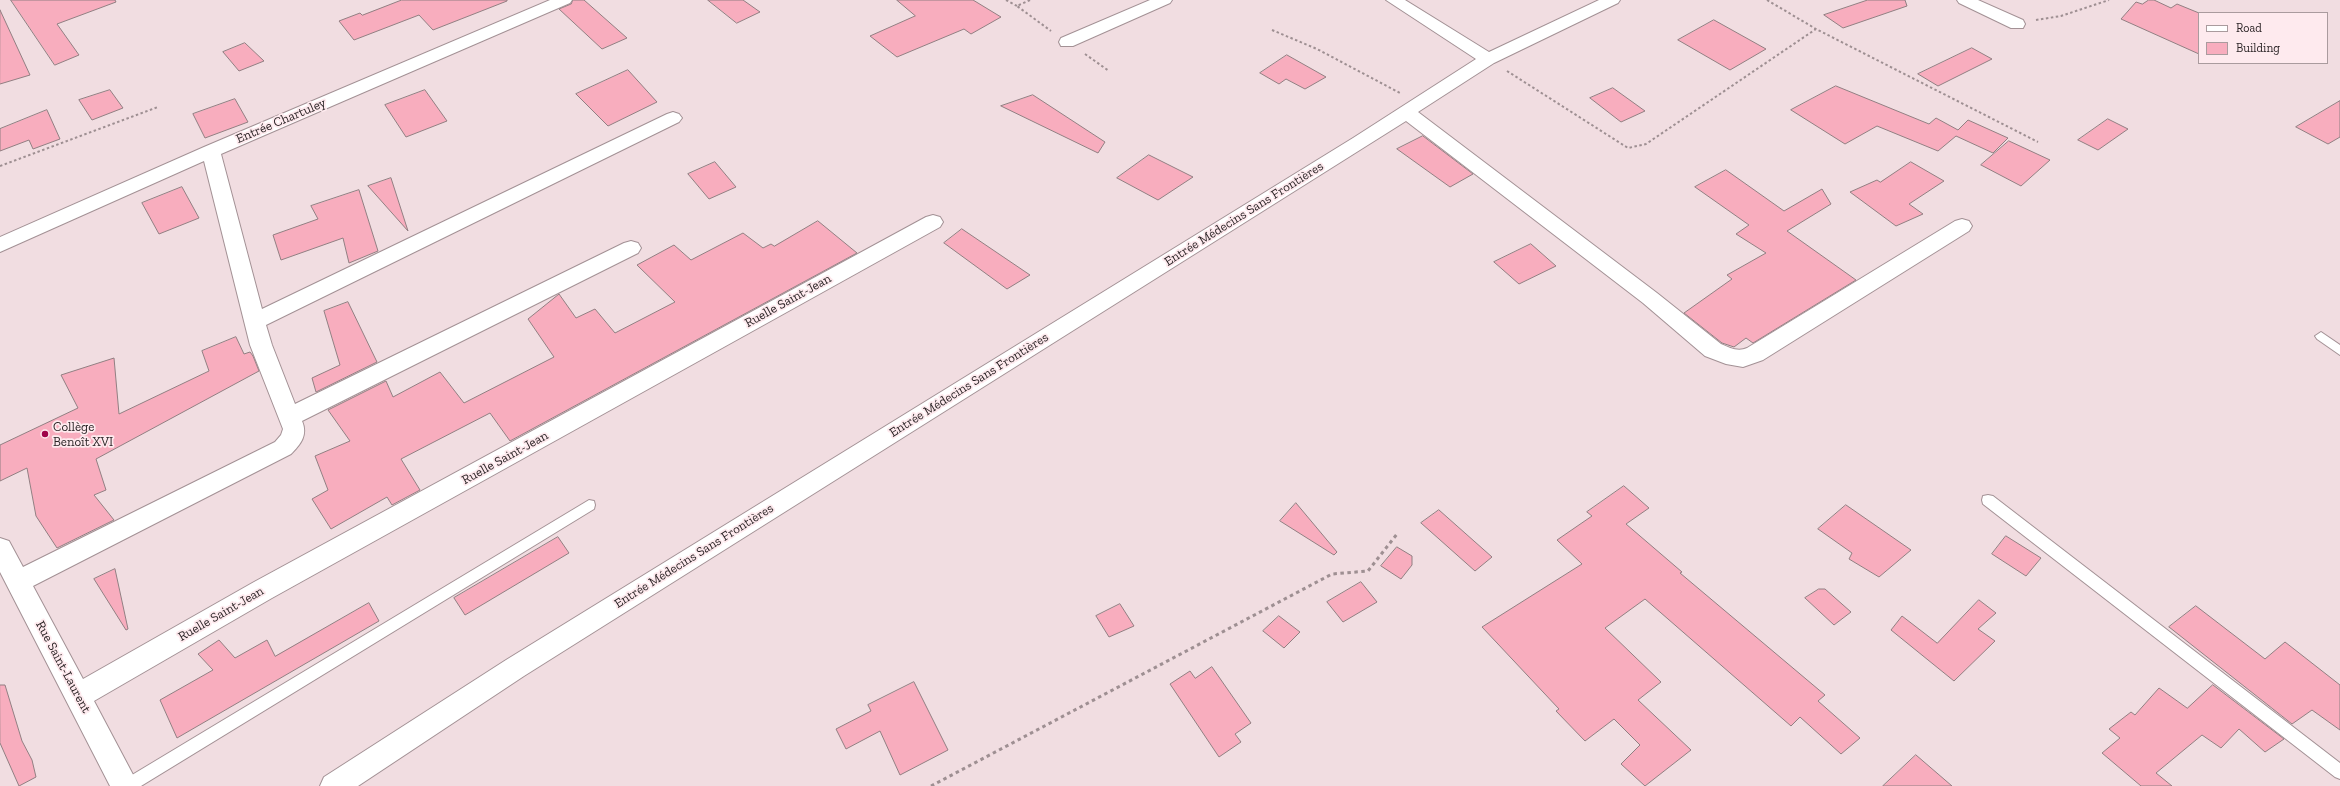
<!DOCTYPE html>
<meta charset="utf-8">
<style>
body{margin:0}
#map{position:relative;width:2340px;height:786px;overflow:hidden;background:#f1dde1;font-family:"Zilla Slab",serif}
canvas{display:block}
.legend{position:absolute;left:2198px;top:12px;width:130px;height:52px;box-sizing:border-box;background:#feeaee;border:1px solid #aa9b9e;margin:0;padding:5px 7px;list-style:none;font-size:12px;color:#2c2527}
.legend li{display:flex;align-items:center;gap:8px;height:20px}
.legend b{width:20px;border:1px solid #aa9b9e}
</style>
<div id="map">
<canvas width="2340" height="786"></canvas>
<ul class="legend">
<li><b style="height:5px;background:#fff"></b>Road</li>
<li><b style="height:11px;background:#f8adbe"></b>Building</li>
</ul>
</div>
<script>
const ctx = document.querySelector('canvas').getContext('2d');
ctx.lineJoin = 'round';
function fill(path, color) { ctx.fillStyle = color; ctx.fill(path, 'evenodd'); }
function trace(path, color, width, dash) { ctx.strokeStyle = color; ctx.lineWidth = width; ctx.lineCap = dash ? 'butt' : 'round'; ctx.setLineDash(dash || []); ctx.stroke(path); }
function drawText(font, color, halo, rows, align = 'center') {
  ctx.font = font + ' "Zilla Slab",serif'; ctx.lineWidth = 3.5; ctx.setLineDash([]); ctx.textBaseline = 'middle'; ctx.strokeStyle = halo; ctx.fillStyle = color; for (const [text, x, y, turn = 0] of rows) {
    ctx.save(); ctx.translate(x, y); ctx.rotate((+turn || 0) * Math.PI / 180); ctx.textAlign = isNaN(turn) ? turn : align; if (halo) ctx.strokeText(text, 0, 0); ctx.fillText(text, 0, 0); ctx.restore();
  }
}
const building = new Path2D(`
 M 11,0 L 115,0 L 116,2 L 57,24 L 79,55 L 55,65 Z
 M 402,0 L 507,0 L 507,1 L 433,30 L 419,15 L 354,40 L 339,21 L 360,13 L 362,15 Z
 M 573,0 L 584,0 L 627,38 L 602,49 L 559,9 L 571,4 Z
 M 708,0 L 743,0 L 760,12 L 737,23 Z
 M 897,0 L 973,0 L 1001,17 L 971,34 L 964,29 L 897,57 L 870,36 L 915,16 Z
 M 1868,0 L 1905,0 L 1907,6 L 1843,28 L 1824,15 Z
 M 2149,0 L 2154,0 L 2171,8 L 2177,4 L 2199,13 L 2199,54 L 2121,19 L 2136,2 L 2142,4 Z
 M 0,10 L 30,75 L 0,84 Z
 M 1714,20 L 1766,49 L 1730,70 L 1678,40 Z
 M 245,43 L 264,61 L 239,71 L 223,52 Z
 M 1972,48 L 1992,59 L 1938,86 L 1918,74 Z
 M 1287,55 L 1326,77 L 1305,89 L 1286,79 L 1279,84 L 1260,73 Z
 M 628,70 L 657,102 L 608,126 L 576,94 Z
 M 1836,86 L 1929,124 L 1936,118 L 1958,130 L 1968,120 L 2008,138 L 1993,153 L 1956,136 L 1938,151 L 1877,126 L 1845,144 L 1791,110 Z
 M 1613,88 L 1645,111 L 1621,122 L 1590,98 Z
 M 110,90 L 123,108 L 92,120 L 79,100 Z
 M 425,90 L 447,121 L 406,137 L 385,105 Z
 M 1033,95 L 1105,142 L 1098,153 L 1001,106 Z
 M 235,99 L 248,122 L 205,138 L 193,114 Z
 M 2340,101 L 2340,137 L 2328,144 L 2296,127 Z
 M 47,110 L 60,139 L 33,149 L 29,140 L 0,151 L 0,129 Z
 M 2108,119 L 2128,129 L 2098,150 L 2078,140 Z
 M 1423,136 L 1473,174 L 1450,187 L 1397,149 Z
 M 2009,141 L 2050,160 L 2021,186 L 1981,165 Z
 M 1149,155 L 1193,177 L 1158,200 L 1117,178 Z
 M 715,162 L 736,187 L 709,199 L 688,174 Z
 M 1911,162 L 1944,181 L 1909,204 L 1923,214 L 1896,226 L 1850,192 L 1877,180 L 1880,182 Z
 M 1726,170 L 1784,211 L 1822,189 L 1831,204 L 1787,231 L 1856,280 L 1753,343 L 1746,338 L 1734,347 L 1722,343 L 1684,313 L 1732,279 L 1727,275 L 1766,253 L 1736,234 L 1749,225 L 1695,187 Z
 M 391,178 L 408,231 L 368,186 Z
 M 182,187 L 199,218 L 159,234 L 142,203 Z
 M 359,190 L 378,251 L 349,263 L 343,238 L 281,260 L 273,235 L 318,219 L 311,206 Z
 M 818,221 L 857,253 L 510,441 L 490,413 L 401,459 L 420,490 L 392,505 L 387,497 L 331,529 L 312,499 L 328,490 L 315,456 L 350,441 L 328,410 L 386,381 L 393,397 L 440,372 L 464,403 L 554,357 L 528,319 L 559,294 L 576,318 L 595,309 L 615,333 L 675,302 L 637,265 L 674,245 L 691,260 L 743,233 L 763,248 L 771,244 L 774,246 Z
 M 962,229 L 1030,275 L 1007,289 L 944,243 Z
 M 1531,244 L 1556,266 L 1519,284 L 1494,262 Z
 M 348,302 L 377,362 L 316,392 L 312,378 L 340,365 L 324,311 Z
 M 236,337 L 244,354 L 250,352 L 253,356 L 259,371 L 96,459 L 106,490 L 94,495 L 114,520 L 57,548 L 36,516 L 27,468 L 0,481 L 0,445 L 78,408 L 61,375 L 114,358 L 119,414 L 209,371 L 202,351 Z
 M 1624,486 L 1649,508 L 1626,524 L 1682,572 L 1680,573 L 1825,695 L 1818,701 L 1860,738 L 1841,754 L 1800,717 L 1791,726 L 1645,599 L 1605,628 L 1661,682 L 1638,700 L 1691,750 L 1645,786 L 1621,764 L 1640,745 L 1614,719 L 1585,741 L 1556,711 L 1559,709 L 1482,627 L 1582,564 L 1557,540 L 1592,516 L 1587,512 Z
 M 1296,503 L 1337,552 L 1334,555 L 1280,521 Z
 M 1846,505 L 1911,550 L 1879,577 L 1849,559 L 1852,553 L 1818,529 Z
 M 1439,510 L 1492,557 L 1475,571 L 1421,523 Z
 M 2006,536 L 2041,558 L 2026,576 L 1992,554 Z
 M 558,537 L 569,553 L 465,615 L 454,598 Z
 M 1397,547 L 1412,556 L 1412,565 L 1401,579 L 1381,566 Z
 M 115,569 L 128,629 L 126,630 L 94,579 Z
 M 1361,582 L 1377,602 L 1343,622 L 1327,602 Z
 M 1819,589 L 1825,589 L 1851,612 L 1834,625 L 1805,598 Z
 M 1979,600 L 1996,613 L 1978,629 L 1995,641 L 1954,681 L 1891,630 L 1902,616 L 1937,643 Z
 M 369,603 L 379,621 L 177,738 L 160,700 L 213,670 L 198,654 L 219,640 L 235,658 L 267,640 L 275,656 Z
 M 1120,604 L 1134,626 L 1109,637 L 1096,616 Z
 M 2196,606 L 2265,659 L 2285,642 L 2340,685 L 2340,730 L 2312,710 L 2292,724 L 2169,627 Z
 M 1279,616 L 1300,632 L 1284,648 L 1263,631 Z
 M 1212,667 L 1251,723 L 1235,734 L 1241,742 L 1219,757 L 1170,684 L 1190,671 L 1195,678 Z
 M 914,682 L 948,750 L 900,775 L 880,731 L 846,749 L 836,729 L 871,711 L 868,705 Z
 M 0,685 L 5,685 L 22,741 L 32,760 L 36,777 L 19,786 L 0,743 Z
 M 2213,685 L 2284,739 L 2265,752 L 2239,729 L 2221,748 L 2202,735 L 2156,773 L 2172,786 L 2141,786 L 2102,753 L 2120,738 L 2109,729 L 2131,712 L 2135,715 L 2159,688 L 2187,708 Z
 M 1916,755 L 1952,786 L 1883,786 Z`);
const pathFar1 = new Path2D(`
 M 1006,0 L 1017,6
 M 1030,0 L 1017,6 L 1051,31
 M 1767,0 L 1816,29
 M 2036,20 L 2061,16 L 2109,0
 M 1272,30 L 1317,49 L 1400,93
 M 1085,54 L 1109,71
 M 1507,71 L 1628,148 L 1646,144 L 1816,29 L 2038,142
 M 0,166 L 158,107`);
const path = new Path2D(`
 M 931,786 L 1332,574 L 1368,571 L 1397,534`);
const service = new Path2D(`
 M 2321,332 L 2340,345 L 2340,355 L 2317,339 L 2315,336 Z
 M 1988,495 L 1993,496 L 2340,763 L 2340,779 L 2335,777 L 1983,504 L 1982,500 L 1983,496 Z
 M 589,500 L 594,501 L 595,505 L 594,509 L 141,786 L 119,786 L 122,781 Z`);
const minor = new Path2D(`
 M 550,0 L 572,0 L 570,3 L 221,154 L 262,309 L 667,114 L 673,112 L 679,114 L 682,118 L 679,122 L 266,325 L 272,345 L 295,404 L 624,243 L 631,241 L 638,243 L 641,248 L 638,253 L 302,421 C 308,435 301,444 291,454 L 33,586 L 83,679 L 254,582 L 926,217 L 933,215 L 940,217 L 943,222 L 940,227 L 272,598 L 94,701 L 139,786 L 110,786 L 0,572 L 0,538 L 9,541 L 23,567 L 275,442 L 281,435 L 283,429 L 250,345 L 204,161 L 0,252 L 0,237 L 204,147 Z
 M 1150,0 L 1172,0 L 1170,3 L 1073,46 L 1061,46 L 1059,42 L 1061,38 Z
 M 1386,0 L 1405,0 L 1489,52 L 1599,0 L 1620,0 L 1618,3 L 1494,63 L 1418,112 L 1657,293 L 1721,344 C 1730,348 1738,352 1747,348 L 1955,221 L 1962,219 L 1969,221 L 1972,226 L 1969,231 L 1763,360 L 1743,367 L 1726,364 L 1705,356 L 1643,303 L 1406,121 L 524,676 L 358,786 L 320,786 L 324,777 L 506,660 L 1353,138 L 1476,59 Z
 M 1957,0 L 1978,0 L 2023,20 L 2025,24 L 2023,28 L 2011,28 L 1959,3 Z`);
const markers = [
 [45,434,4,"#9f044a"]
];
const streetNames = [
 ["Entrée Chartuley",281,121,-23],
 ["Entrée Médecins Sans Frontières",1244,214,-32],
 ["Ruelle Saint-Jean",788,301,-29],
 ["Entrée Médecins Sans Frontières",969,385,-32],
 ["Ruelle Saint-Jean",505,458,-29],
 ["Entrée Médecins Sans Frontières",694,556,-32],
 ["Ruelle Saint-Jean",221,614,-30],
 ["Rue Saint-Laurent",63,667,62]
];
const poiNames = [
 ["Collège",53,427],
 ["Benoît XVI",53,442]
];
fill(building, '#f8adbe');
trace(building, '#917f82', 1);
trace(service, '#a39195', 2);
trace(minor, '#a39195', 2);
trace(pathFar1, '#9e8f92', 2, [2.5, 2.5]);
trace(path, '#9e8f92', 3, [3.5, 3.5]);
fill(service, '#fff');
fill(minor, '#fff');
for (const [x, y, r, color] of markers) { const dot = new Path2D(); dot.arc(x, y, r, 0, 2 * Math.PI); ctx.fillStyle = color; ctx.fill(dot); trace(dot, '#feeaee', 1.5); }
drawText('13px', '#2c2527', '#feeaee', streetNames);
drawText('13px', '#2c2527', '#feeaee', poiNames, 'left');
</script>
